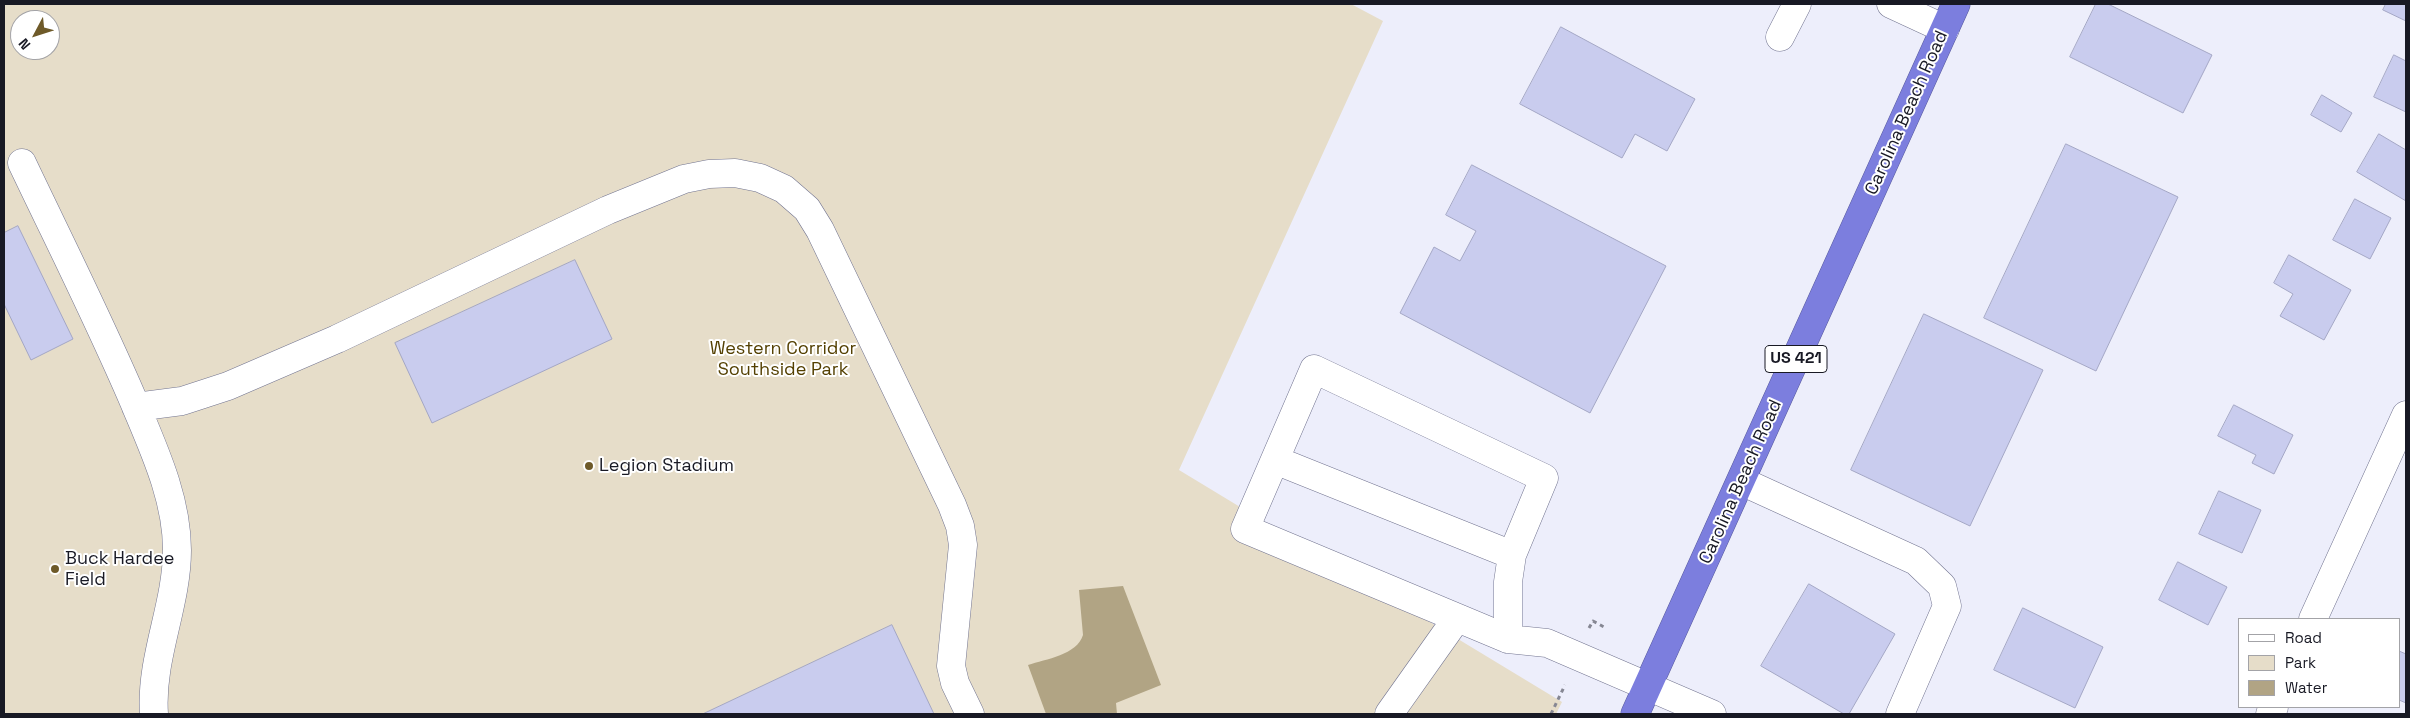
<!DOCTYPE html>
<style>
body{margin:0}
#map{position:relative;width:2410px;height:718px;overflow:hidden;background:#edeefb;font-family:"Space Grotesk",sans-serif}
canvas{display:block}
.frame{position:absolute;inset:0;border:5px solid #181924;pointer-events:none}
.legend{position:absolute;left:2238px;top:618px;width:162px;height:90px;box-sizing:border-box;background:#fff;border:1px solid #a3a3a7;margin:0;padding:6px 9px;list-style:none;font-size:15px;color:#181924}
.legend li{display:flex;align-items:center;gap:10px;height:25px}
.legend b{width:25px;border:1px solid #a3a3a7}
.north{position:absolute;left:10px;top:10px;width:50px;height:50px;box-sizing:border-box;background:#fff;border:1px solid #a3a3a7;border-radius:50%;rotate:230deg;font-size:14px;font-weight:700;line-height:20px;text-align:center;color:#181924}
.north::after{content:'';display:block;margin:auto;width:18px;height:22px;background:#6e5a29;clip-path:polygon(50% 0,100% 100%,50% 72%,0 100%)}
</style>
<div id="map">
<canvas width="2410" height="718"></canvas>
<div class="frame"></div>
<ul class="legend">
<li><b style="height:6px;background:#fff"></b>Road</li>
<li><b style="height:14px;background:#e6ddc9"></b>Park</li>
<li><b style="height:14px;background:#b1a484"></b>Water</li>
</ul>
<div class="north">N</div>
</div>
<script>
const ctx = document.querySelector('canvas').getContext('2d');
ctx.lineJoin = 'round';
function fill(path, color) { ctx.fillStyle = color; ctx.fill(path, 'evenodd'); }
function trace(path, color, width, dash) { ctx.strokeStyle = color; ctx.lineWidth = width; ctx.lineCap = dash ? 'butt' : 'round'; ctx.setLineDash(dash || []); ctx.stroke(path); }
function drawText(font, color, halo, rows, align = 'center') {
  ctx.font = font + ' "Space Grotesk",sans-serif'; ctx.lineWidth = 4; ctx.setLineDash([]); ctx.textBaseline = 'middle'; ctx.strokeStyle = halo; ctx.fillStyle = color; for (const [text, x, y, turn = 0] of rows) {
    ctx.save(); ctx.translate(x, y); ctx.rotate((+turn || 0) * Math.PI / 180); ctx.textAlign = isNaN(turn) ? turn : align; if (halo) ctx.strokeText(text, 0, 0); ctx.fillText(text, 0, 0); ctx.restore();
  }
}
const green = new Path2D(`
 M 4,4 L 1351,4 L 1383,21 L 1179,470 L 1562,702 L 1556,714 L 4,714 ZM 20,20 L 50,20 L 50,50 L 20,50 Z`);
const water = new Path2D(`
 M 1123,586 L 1161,685 L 1116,703 L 1117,714 L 1046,714 L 1028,665 C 1046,659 1077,655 1083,635 L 1079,590 Z`);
const building = new Path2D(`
 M 2096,4 L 2108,4 L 2212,55 L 2183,113 L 2070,57 Z
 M 2386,4 L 2406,4 L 2406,21 L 2383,10 Z
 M 1561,27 L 1695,99 L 1667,151 L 1635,134 L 1622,158 L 1520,104 Z
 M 2394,55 L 2406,61 L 2406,112 L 2374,97 Z
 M 2322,95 L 2352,113 L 2341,132 L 2311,115 Z
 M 2379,134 L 2406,150 L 2406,201 L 2357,172 Z
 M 2066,144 L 2178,197 L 2096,371 L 1984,318 Z
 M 1472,165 L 1666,266 L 1590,413 L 1400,313 L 1434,247 L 1460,261 L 1476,231 L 1446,215 Z
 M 2355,199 L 2391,218 L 2370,259 L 2333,240 Z
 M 18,226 L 73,339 L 31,360 L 4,304 L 4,233 Z
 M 2289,255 L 2351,290 L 2324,340 L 2280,316 L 2293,294 L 2274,283 Z
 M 575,260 L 612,339 L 432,423 L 395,343 Z
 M 1924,314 L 2043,370 L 1970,526 L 1851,470 Z
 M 2234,405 L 2293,435 L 2274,474 L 2252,463 L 2256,455 L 2218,436 Z
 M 2219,491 L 2261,510 L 2242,553 L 2199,534 Z
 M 2178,562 L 2227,587 L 2208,625 L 2159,600 Z
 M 1809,584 L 1895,634 L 1849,714 L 1844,714 L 1761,666 Z
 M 2023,608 L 2103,647 L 2075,708 L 1994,670 Z
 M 892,625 L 934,714 L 703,714 Z
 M 2399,651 L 2406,654 L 2406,703 L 2399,700 Z`);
const path = new Path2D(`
 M 1589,628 L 1593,621 L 1604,627
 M 1551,714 L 1565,685`);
const minor = new Path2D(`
 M 1891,4 L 1945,29
 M 1780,37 L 1797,4
 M 22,163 C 61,245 102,326 137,409 C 156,454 177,501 177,550 C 177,606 150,658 154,714
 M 136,407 L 182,401 L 228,386 L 337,339 L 608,210 L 684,179 L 709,174 L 735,173 L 760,178 L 784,189 L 807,209 L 820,230 L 952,505 L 960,526 L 963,545 L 951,666 L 955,683 L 970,714
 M 1275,460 L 1512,555
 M 1741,481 L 1916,561 L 1942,586 L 1947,606 L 1900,714
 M 2313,619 L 2406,415
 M 1508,639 L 1245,529 L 1314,369 L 1544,478 L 1512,555 L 1508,582 L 1508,639 L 1547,643 L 1712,714
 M 1389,714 L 1457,618
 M 2270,714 L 2274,707`);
const highway = new Path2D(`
 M 1635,714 L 1956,4`);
const markers = [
 [589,466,5,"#6e5a29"],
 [55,569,5,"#6e5a29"]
];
const shields = [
 [1796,359,62]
];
const shieldNames = [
 ["US 421",1796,359]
];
const streetNames = [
 ["Carolina Beach Road",1907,113,-66],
 ["Carolina Beach Road",1741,482,-66]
];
const parkNames = [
 ["Western Corridor",783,349],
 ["Southside Park",783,370]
];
const poiNames = [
 ["Legion Stadium",599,466],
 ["Buck Hardee",65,559],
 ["Field",65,580]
];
fill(green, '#e6ddc9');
fill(water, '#b1a484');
fill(building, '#c9ccee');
trace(building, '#a4a7c5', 1);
trace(minor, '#727490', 29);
trace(highway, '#595b9d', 29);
trace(path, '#868793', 3, [4, 4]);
trace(minor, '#fff', 28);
trace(highway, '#7c7ede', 28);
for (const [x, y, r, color] of markers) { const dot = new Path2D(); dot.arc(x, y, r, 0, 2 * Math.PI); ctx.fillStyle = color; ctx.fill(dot); trace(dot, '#fff', 2); }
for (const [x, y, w] of shields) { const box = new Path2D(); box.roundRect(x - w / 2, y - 13.5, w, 27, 4); ctx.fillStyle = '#fff'; ctx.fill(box); trace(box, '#181924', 1); }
drawText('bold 16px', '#181924', null, shieldNames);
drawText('18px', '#181924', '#fff', streetNames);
drawText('18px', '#544002', '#fff', parkNames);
drawText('18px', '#181924', '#fff', poiNames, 'left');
</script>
